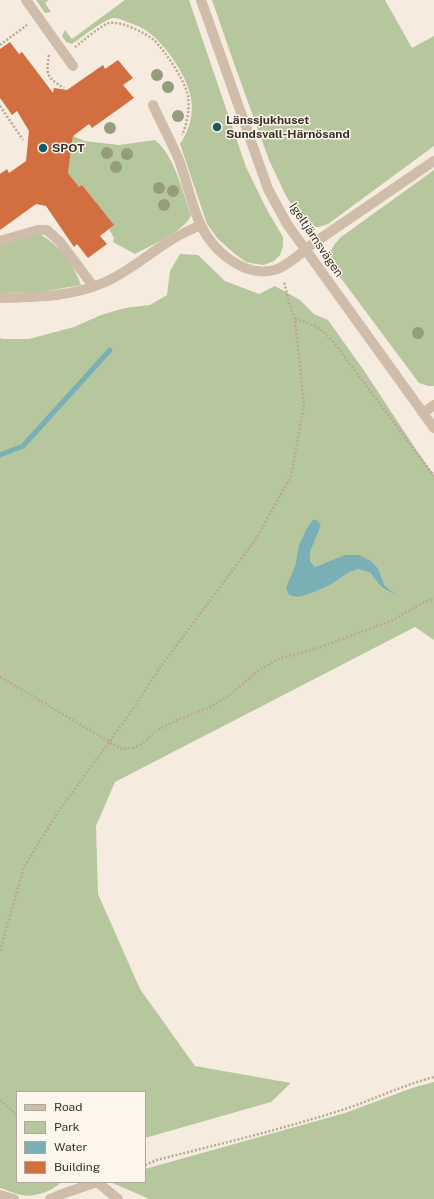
<!DOCTYPE html>
<meta charset="utf-8">
<style>
body{margin:0}
#map{position:relative;width:434px;height:1199px;overflow:hidden;background:#f5ecdf;font-family:"Public Sans",sans-serif}
canvas{display:block}
.legend{position:absolute;left:16px;top:1091px;width:130px;height:92px;box-sizing:border-box;background:#fcf6ec;border:1px solid #afa79e;margin:0;padding:5px 7px;list-style:none;font-size:12px;color:#3c3029}
.legend li{display:flex;align-items:center;gap:8px;height:20px}
.legend b{width:20px;border:1px solid #afa79e}
</style>
<div id="map">
<canvas width="434" height="1199"></canvas>
<ul class="legend">
<li><b style="height:5px;background:#cfbda9"></b>Road</li>
<li><b style="height:11px;background:#b6c79d"></b>Park</li>
<li><b style="height:11px;background:#7aafb6"></b>Water</li>
<li><b style="height:11px;background:#d26e40"></b>Building</li>
</ul>
</div>
<script>
const ctx = document.querySelector('canvas').getContext('2d');
ctx.lineJoin = 'round';
function fill(path, color) { ctx.fillStyle = color; ctx.fill(path, 'evenodd'); }
function trace(path, color, width, dash) { ctx.strokeStyle = color; ctx.lineWidth = width; ctx.lineCap = dash ? 'butt' : 'round'; ctx.setLineDash(dash || []); ctx.stroke(path); }
function drawText(font, color, halo, rows, align = 'center') {
  ctx.font = font + ' "Public Sans",sans-serif'; ctx.lineWidth = 3; ctx.setLineDash([]); ctx.textBaseline = 'middle'; ctx.strokeStyle = halo; ctx.fillStyle = color; for (const [text, x, y, turn = 0] of rows) {
    ctx.save(); ctx.translate(x, y); ctx.rotate((+turn || 0) * Math.PI / 180); ctx.textAlign = isNaN(turn) ? turn : align; if (halo) ctx.strokeText(text, 0, 0); ctx.fillText(text, 0, 0); ctx.restore();
  }
}
const green = new Path2D(`
 M 36,0 L 49,0 L 45,3 L 51,12 L 45,13 Z
 M 125,0 L 189,0 L 246,167 L 267,210 L 283,237 L 283,246 L 280,255 L 274,261 L 264,265 L 256,264 L 246,262 L 235,254 L 218,239 L 207,224 L 180,144 C 189,131 194,114 191,98 C 187,75 165,44 147,31 C 141,27 134,24 127,22 C 123,20 118,18 113,18 C 103,20 81,38 72,44 L 66,42 L 62,36 L 65,30 L 72,39 Z
 M 212,0 L 385,0 L 412,48 L 434,36 L 434,146 L 328,224 L 319,227 L 311,227 L 304,224 L 286,196 L 269,160 L 236,69 Z
 M 73,136 L 85,141 L 119,145 L 155,140 C 175,156 182,191 191,215 C 189,228 148,247 135,254 L 113,242 L 114,238 L 109,229 L 113,225 L 82,185 L 79,187 L 68,173 Z
 M 434,170 L 434,386 L 428,386 L 419,383 L 334,269 C 328,254 330,248 341,237 Z
 M 39,234 C 59,244 74,265 81,285 L 41,292 L 0,293 L 0,246 Z
 M 180,254 L 198,255 L 225,281 L 259,294 L 275,286 L 300,300 L 314,314 L 328,320 L 365,372 L 417,451 L 434,475 L 434,640 L 415,627 L 115,782 L 96,826 L 98,894 L 140,989 L 195,1066 L 291,1083 L 271,1102 L 145,1138 L 145,1092 L 17,1092 L 17,1182 L 61,1182 C 53,1191 34,1198 22,1195 C 15,1194 7,1190 0,1188 L 0,338 L 2,339 L 29,339 L 74,327 L 101,315 L 125,308 L 150,305 L 167,295 L 170,271 ZM 313,519 L 321,526 L 310,552 L 310,561 L 315,567 L 322,564 L 371,561 L 378,568 L 385,586 L 394,594 C 381,589 378,585 372,573 L 358,569 L 348,573 L 332,584 L 295,566 C 299,547 303,536 313,519 Z
 M 434,1082 L 434,1199 L 148,1199 L 145,1197 L 110,1182 L 145,1182 L 145,1169 L 345,1113 L 412,1088 Z`);
const water = new Path2D(`
 M 313,519 L 318,521 L 321,526 L 310,552 L 310,561 L 315,567 L 345,555 L 359,555 L 371,561 L 378,568 L 385,586 L 396,595 C 382,589 379,586 371,573 L 358,569 L 348,573 L 332,584 L 309,594 L 298,597 L 289,595 L 286,588 L 295,566 L 299,545 L 306,530 Z`);
const stream = new Path2D(`
 M 0,455 L 23,446 L 110,350`);
const building = new Path2D(`
 M 10,42 L 19,54 L 22,52 L 53,93 L 54,88 L 67,90 L 103,65 L 105,69 L 118,60 L 133,78 L 123,85 L 134,98 L 92,128 L 89,124 L 73,136 L 68,173 L 79,187 L 82,185 L 114,225 L 100,236 L 107,244 L 88,258 L 77,244 L 74,247 L 46,206 L 36,204 L 0,230 L 0,174 L 7,169 L 9,173 L 26,161 L 29,131 L 17,111 L 12,115 L 0,98 L 0,49 Z`);
const path = new Path2D(`
 M 0,45 L 27,25
 M 75,47 C 82,42 102,24 110,23 C 122,21 146,33 155,41 C 167,54 184,79 188,96 C 190,108 187,125 182,135
 M 49,55 C 46,75 46,77 64,88
 M 0,106 L 23,140
 M 295,319 C 316,325 321,328 335,344 L 434,476
 M 0,677 L 122,749 L 133,748 L 142,744 L 156,731 L 177,720 L 210,707 L 230,695 L 258,671 L 278,659 L 312,650 L 391,621 L 424,602 L 434,599
 M 0,951 L 24,867 L 56,815 L 131,712 L 159,669 L 256,539 L 291,476 L 304,405 L 295,319 L 289,303 L 284,281
 M 0,1100 L 17,1115
 M 145,1165 L 157,1160 C 220,1144 283,1129 345,1109 C 375,1099 403,1085 434,1077`);
const lane = new Path2D(`
 M 26,0 L 73,66
 M 153,105 C 161,123 171,141 179,160 C 188,184 193,215 207,236 C 221,257 248,277 274,270 C 285,268 302,252 311,245 C 352,217 393,189 434,161
 M 0,241 L 38,230 L 47,230 L 60,242 L 93,286
 M 0,298 C 34,297 71,297 103,283 C 127,273 147,255 168,242 C 178,235 190,230 201,225
 M 423,413 L 434,405
 M 0,1195 L 14,1199
 M 50,1199 L 62,1194 L 97,1182 L 118,1199`);
const street = new Path2D(`
 M 201,0 L 268,189 L 287,224 L 434,428`);
const trees = [
 [157,75],
 [168,87],
 [178,116],
 [110,128],
 [107,153],
 [127,154],
 [116,167],
 [159,188],
 [173,191],
 [164,205],
 [418,333]
];
const markers = [
 [217,127,5,"#1a5962"],
 [43,148,5,"#1a5962"]
];
const poiNames = [
 ["Länssjukhuset",226,120],
 ["Sundsvall-Härnösand",226,134],
 ["SPOT",52,148]
];
const streetNames = [
 ["Igeltjärnsvägen",316,240,56]
];
fill(green, '#b6c79d');
fill(water, '#7aafb6');
trace(stream, '#7aafb6', 5);
fill(building, '#d26e40');
trace(path, '#bba793', 2.5, [2, 2]);
trace(lane, '#cfbda9', 10);
trace(street, '#cfbda9', 10);
ctx.fillStyle = '#959d7b';
for (const [x, y] of trees) { ctx.beginPath(); ctx.arc(x, y, 6, 0, 2 * Math.PI); ctx.fill(); }
for (const [x, y, r, color] of markers) { const dot = new Path2D(); dot.arc(x, y, r, 0, 2 * Math.PI); ctx.fillStyle = color; ctx.fill(dot); trace(dot, '#fcf6ec', 1.5); }
drawText('bold 12px', '#3c3029', '#fcf6ec', poiNames, 'left');
drawText('12px', '#3c3029', '#fcf6ec', streetNames);
</script>
